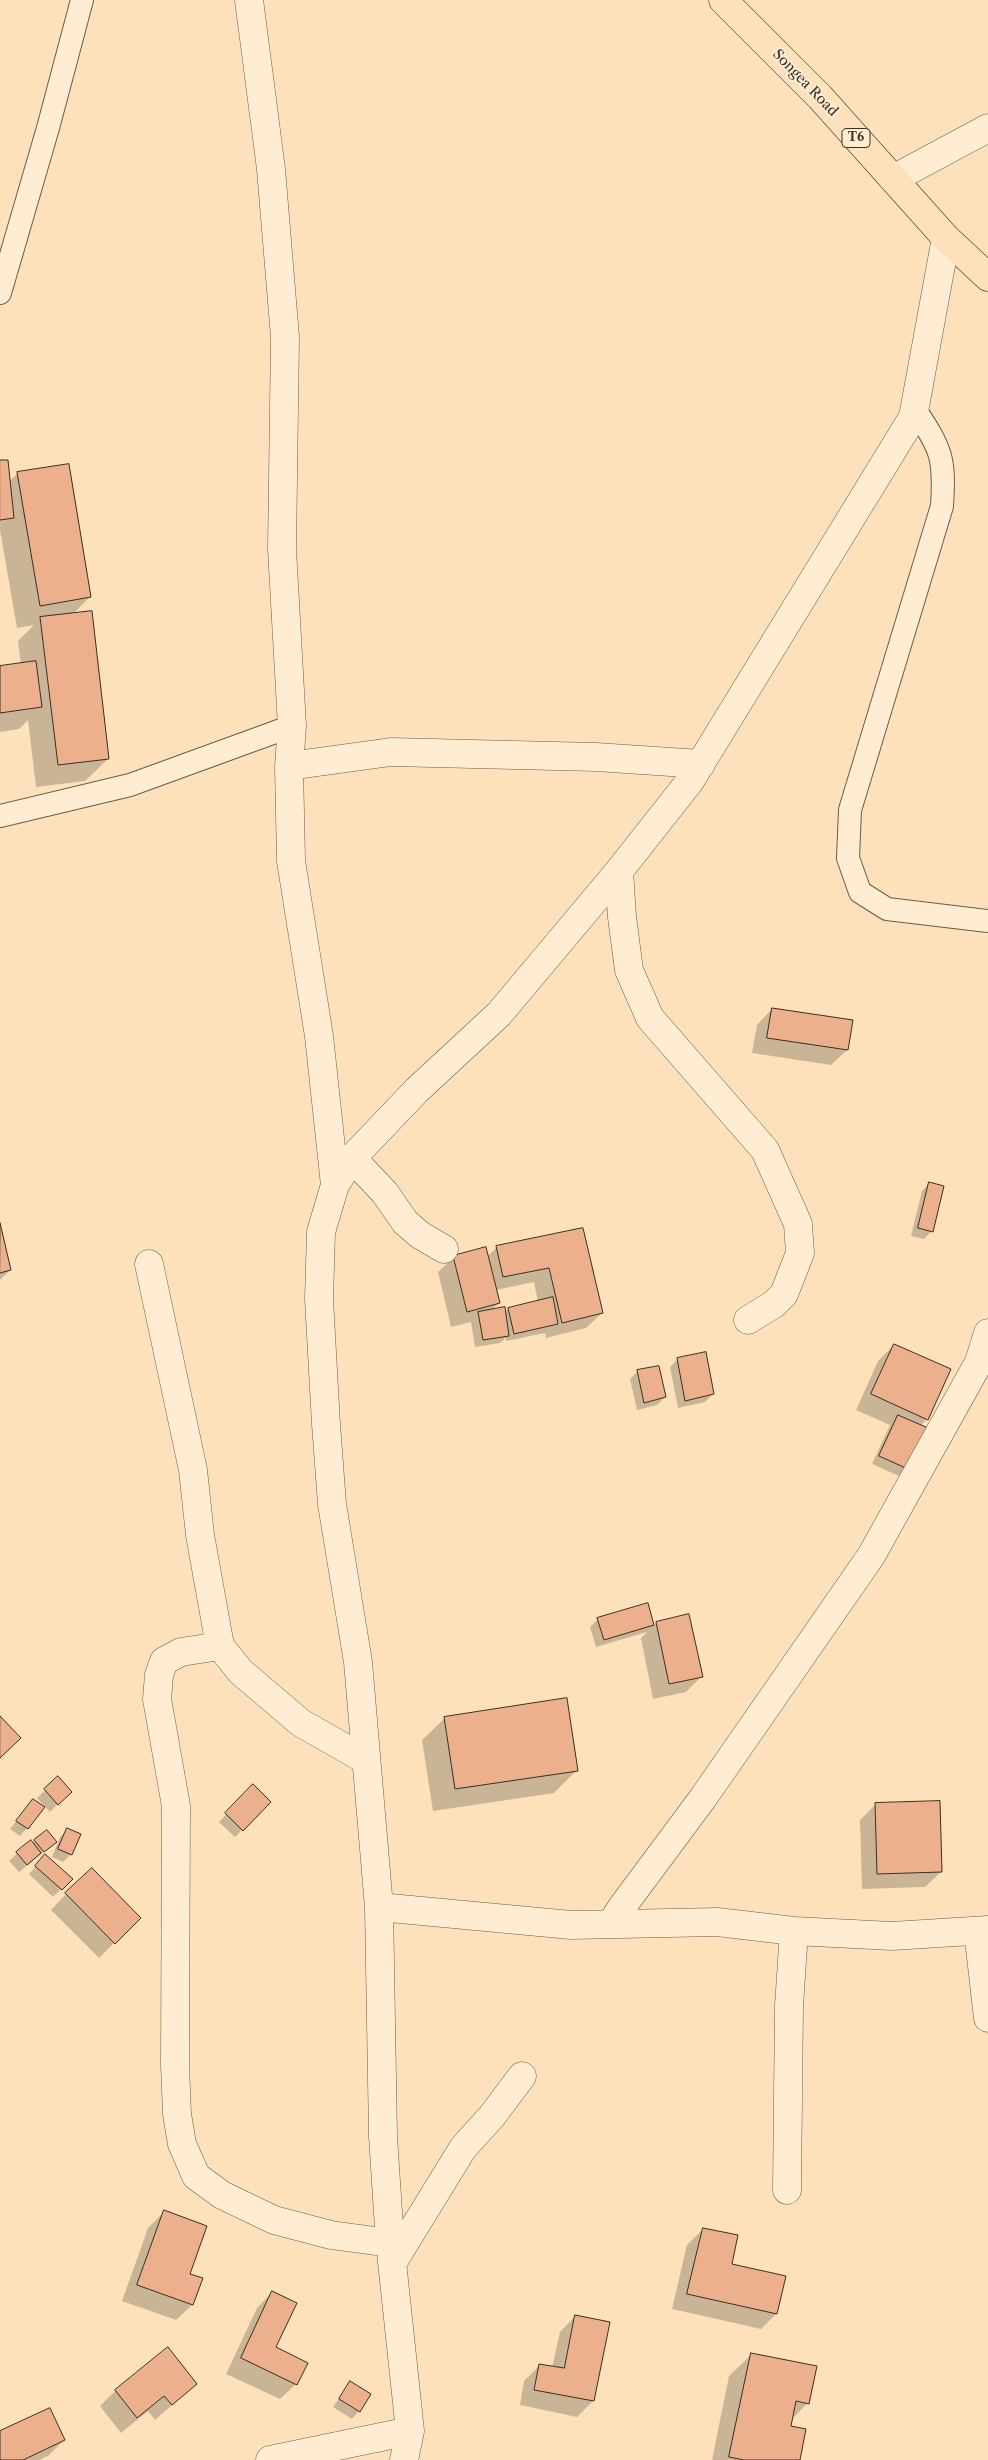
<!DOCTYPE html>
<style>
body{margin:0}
canvas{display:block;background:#fde1bb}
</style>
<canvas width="988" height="2460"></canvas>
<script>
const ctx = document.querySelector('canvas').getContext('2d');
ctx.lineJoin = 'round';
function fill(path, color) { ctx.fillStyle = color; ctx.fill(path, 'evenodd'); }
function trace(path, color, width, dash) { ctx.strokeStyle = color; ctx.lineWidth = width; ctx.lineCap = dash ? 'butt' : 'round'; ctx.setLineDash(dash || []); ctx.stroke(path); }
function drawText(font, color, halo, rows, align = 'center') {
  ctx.font = font + ' "Libre Caslon Text",serif'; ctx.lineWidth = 4.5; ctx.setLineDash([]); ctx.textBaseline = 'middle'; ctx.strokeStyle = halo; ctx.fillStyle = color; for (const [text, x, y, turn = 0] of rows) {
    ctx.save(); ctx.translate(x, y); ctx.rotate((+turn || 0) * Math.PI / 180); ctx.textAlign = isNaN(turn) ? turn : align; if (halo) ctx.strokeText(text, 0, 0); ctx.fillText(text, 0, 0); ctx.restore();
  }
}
const shadow = new Path2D(`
 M 0,462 L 9,482 L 18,473 L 90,597 L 72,615 L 108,759 L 85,781 L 36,787 L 28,720 L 19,729 L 0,732 L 0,668 L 21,665 L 18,641 L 34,625 L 17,628 L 0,530 Z
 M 772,1009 L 847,1050 L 831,1065 L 752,1053 L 757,1025 Z
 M 930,1183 L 932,1231 L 924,1239 L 911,1236 L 922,1191 Z
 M 0,1229 L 10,1270 L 0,1280 Z
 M 582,1229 L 602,1313 L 586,1328 L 546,1338 L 545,1333 L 506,1341 L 506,1338 L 500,1343 L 475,1347 L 471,1322 L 451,1327 L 438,1272 L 454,1257 L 487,1257 L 497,1247 ZM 534,1282 L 538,1302 L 508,1309 L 504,1313 L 491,1311 L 499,1303 L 496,1290 Z
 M 894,1345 L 927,1419 L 920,1426 L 907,1469 L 899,1476 L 872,1464 L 890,1425 L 856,1410 L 878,1361 Z
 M 678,1359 L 713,1394 L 705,1402 L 678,1408 L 670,1367 Z
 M 637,1372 L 665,1397 L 657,1405 L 637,1410 L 630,1379 Z
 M 647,1605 L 653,1626 L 656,1623 L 702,1676 L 686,1692 L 653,1699 L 641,1638 L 647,1632 L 596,1647 L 590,1627 L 598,1619 Z
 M 445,1718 L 577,1770 L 554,1793 L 433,1811 L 422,1740 Z
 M 58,1778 L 70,1792 L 50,1812 L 37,1798 Z
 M 253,1786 L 270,1802 L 235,1837 L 219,1822 Z
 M 33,1800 L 27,1828 L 20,1836 L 10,1829 Z
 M 876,1804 L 941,1872 L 925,1887 L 862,1889 L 860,1820 Z
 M 67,1830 L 71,1854 L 63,1862 L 52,1857 L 60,1837 Z
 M 30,1841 L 32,1844 L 35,1841 L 56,1842 L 19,1872 L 9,1861 Z
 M 38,1864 L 71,1879 L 53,1897 L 29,1874 Z
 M 66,1894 L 139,1918 L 99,1958 L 51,1910 Z
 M 164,2212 L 188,2275 L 192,2305 L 176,2320 L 122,2301 L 148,2228 Z
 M 703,2229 L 731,2265 L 776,2314 L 761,2329 L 672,2309 L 687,2245 Z
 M 272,2292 L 275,2348 L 296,2384 L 280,2399 L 226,2374 L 257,2308 Z
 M 575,2316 L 609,2323 L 593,2401 L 577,2417 L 520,2405 L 524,2381 L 540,2365 L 552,2368 L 560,2332 Z
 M 167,2349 L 196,2384 L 155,2420 L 148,2411 L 121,2433 L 100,2406 L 115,2391 Z
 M 752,2354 L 808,2403 L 791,2420 L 790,2427 L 798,2460 L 712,2460 L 729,2376 Z
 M 351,2382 L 359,2411 L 352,2419 L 333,2407 Z
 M 0,2432 L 64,2440 L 48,2456 L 39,2460 L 0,2460 Z`);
const building = new Path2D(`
 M 0,460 L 8,460 L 14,518 L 0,520 Z
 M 69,464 L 91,597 L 40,606 L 17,472 Z
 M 92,611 L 109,759 L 58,765 L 40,617 Z
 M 36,661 L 42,707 L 0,713 L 0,666 Z
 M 772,1008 L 853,1020 L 848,1050 L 767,1038 Z
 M 929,1182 L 944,1186 L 933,1232 L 918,1228 Z
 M 0,1223 L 11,1270 L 0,1273 Z
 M 583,1228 L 603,1313 L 562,1323 L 549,1268 L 503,1277 L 496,1246 Z
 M 486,1247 L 500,1303 L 467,1312 L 453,1256 Z
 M 553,1297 L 558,1324 L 514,1334 L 508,1308 Z
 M 505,1307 L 509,1336 L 483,1340 L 478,1312 Z
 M 894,1344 L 951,1369 L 928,1420 L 871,1394 Z
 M 706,1352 L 714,1394 L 685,1401 L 677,1358 Z
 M 659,1366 L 666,1397 L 644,1403 L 637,1370 Z
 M 898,1415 L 928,1428 L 908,1469 L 879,1456 Z
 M 648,1603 L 654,1625 L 604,1640 L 597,1618 Z
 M 689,1614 L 703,1677 L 669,1684 L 656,1622 Z
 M 567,1698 L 578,1771 L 455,1789 L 444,1717 Z
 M 0,1716 L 21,1738 L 0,1758 Z
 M 58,1776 L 72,1792 L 58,1805 L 44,1789 Z
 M 253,1784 L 271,1802 L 243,1831 L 225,1813 Z
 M 33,1799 L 45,1807 L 28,1829 L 16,1821 Z
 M 940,1801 L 942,1872 L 877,1874 L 875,1803 Z
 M 67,1828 L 81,1834 L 72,1855 L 58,1849 Z
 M 47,1830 L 57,1842 L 44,1852 L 34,1840 Z
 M 31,1840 L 41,1853 L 27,1865 L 16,1852 Z
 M 45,1854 L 73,1879 L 62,1890 L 35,1866 Z
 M 92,1868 L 141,1918 L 115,1944 L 65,1893 Z
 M 164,2210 L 207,2226 L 190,2274 L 203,2278 L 193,2305 L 137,2285 Z
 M 703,2228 L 738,2235 L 732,2264 L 786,2276 L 777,2314 L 687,2294 Z
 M 272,2291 L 297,2303 L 276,2347 L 308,2363 L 297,2385 L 241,2358 Z
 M 575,2315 L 610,2322 L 594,2401 L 534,2390 L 539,2364 L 564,2368 Z
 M 168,2347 L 197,2384 L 172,2405 L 164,2396 L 137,2418 L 115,2390 Z
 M 751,2353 L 817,2366 L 809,2404 L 796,2401 L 791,2426 L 806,2429 L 800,2460 L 744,2460 L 729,2457 Z
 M 350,2381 L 371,2394 L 360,2412 L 339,2399 Z
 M 50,2408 L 65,2440 L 23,2460 L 0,2460 L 0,2431 Z`);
const service = new Path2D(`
 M 0,293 L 48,128 L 82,0
 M 916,411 C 942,450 945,459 942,506 L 850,810 L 848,858 L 860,892 L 887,909 L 988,921
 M 0,816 L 130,785 L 292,726`);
const minor = new Path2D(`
 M 249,0 L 271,169 L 285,337 L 282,549 L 292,726 L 289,766 L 291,861 L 319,1036 L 335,1185
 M 893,179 L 988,128
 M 289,766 L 391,752 L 596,757 L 701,764
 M 619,871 L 622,917 L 629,970 L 650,1018 L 765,1150 L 798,1224 L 800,1253 L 784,1294 L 774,1304 L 748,1320
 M 352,1158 L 385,1193 L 405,1222 L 420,1235 L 444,1249
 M 149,1264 L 193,1470 L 200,1535 L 220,1646 L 241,1672 L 301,1723 L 366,1760
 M 220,1646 L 181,1652 L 164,1661 L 159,1675 L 157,1699 L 176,1806 L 175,2065 L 177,2114 L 182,2144 L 196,2176 L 222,2195 L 274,2220 L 331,2235 L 390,2243
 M 379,1907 L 571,1925 L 717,1922 L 794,1931 L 892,1936 L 988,1930
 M 611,1924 L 622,1907 L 703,1798 L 871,1556 L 979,1362 L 988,1333
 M 978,1931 L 988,2018
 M 787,2190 L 789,2006 L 794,1931
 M 393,2262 L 463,2148 L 492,2116 L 522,2076
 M 270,2460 L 410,2431
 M 404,2460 L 410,2431 L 390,2243 L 383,2136 L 379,1907 L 358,1662 L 332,1504 L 326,1424 L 319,1299 L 321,1232 L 335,1185 L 352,1158 L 417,1090 L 499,1014 L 619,871 L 690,781 L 913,417 L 946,238`);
const trunk = new Path2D(`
 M 723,0 L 820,97 L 946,238 L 988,277`);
const shields = [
 [856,138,28]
];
const shieldNames = [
 ["T6",856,138]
];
const streetNames = [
 ["Songea Road",805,83,46]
];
fill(shadow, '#0003');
fill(building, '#edb08c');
trace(building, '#392f25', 1);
trace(service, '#6a5c4a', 24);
trace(minor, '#6a5c4a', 29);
trace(trunk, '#392f25', 29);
trace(service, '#feecd3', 22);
trace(minor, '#feecd3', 28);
trace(trunk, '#fde1bb', 28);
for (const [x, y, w] of shields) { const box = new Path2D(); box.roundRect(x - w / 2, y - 9.5, w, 19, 4); ctx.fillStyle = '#feecd3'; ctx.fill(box); trace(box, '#392f25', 1); }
drawText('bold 12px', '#392f25', null, shieldNames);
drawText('14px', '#392f25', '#feecd3', streetNames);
</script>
